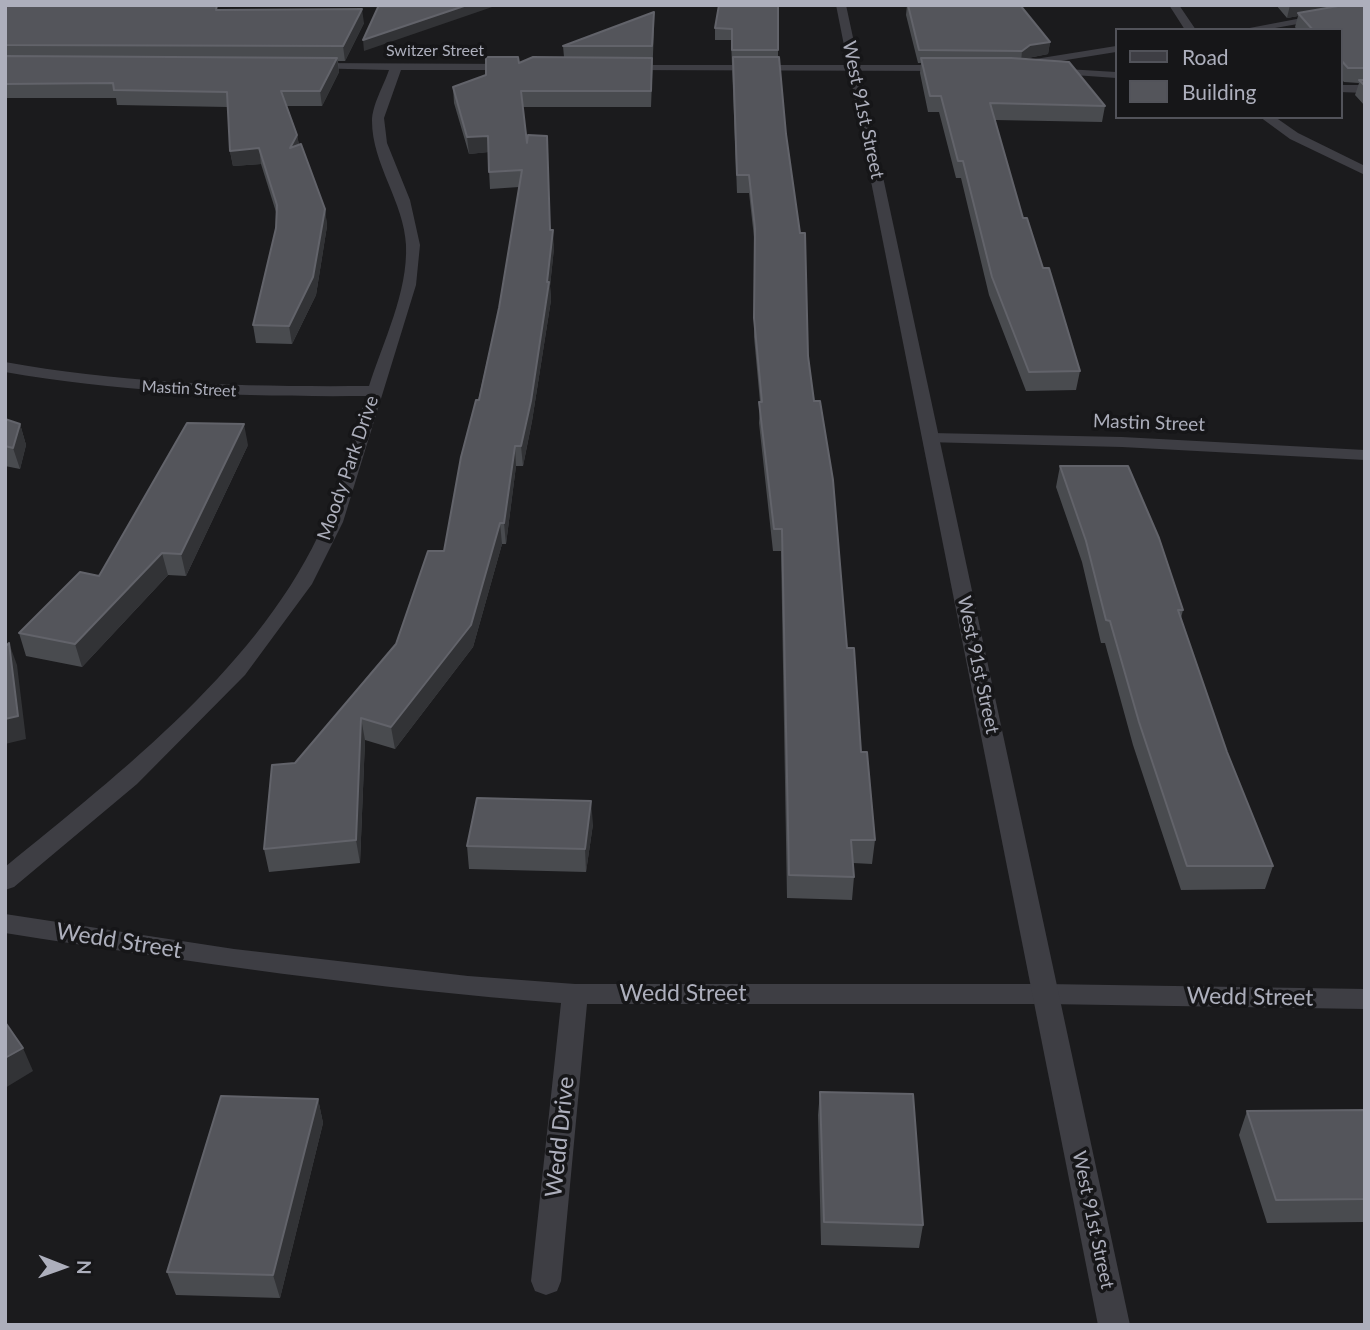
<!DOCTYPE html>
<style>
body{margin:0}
#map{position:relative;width:1370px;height:1330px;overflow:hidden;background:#1b1b1d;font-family:Lato,sans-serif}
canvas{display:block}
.frame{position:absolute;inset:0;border:7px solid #adafbc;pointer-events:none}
.legend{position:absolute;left:1115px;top:28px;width:228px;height:91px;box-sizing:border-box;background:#161618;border:2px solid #52535a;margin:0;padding:9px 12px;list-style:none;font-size:21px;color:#adafbc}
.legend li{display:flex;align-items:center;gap:14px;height:35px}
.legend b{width:35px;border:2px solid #52535a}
.north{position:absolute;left:28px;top:1232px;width:70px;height:70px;-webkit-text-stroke:5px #161618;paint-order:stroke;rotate:91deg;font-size:19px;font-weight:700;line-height:28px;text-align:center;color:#adafbc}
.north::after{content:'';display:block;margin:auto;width:24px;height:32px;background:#adafbc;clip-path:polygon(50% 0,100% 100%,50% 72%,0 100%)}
</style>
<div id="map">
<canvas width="1370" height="1330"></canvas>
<div class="frame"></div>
<ul class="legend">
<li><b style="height:9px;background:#3e3e44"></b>Road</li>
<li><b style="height:19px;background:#54555b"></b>Building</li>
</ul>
<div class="north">N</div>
</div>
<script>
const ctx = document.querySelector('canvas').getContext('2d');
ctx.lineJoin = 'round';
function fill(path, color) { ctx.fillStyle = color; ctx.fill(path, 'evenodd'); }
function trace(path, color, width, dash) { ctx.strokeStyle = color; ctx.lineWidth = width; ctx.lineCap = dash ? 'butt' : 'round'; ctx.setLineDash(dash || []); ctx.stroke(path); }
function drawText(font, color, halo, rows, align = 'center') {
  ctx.font = font + ' Lato,sans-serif'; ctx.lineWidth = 7; ctx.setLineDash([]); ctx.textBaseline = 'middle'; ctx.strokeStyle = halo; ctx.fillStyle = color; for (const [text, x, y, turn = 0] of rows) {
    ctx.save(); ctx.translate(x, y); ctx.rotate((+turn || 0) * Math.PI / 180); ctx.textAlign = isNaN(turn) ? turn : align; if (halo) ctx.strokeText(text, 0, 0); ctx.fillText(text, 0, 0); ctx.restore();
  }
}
const minor = new Path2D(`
 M 1169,5 L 1179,5 L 1196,30 L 1185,30 Z
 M 1365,6 L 1365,12 L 1264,30 L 1239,30 Z
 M 1116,46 L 1116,52 L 1029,66 L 1023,63 L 1029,60 Z
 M 312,63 L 514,64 L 520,67 L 514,70 L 401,70 L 384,118 L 387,143 L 410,200 L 420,245 L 416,285 L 343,522 L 312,584 L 245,675 L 137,784 L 14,887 L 5,890 L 5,867 C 121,772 263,663 324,523 C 342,483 352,438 366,396 C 244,397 125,393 5,372 L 5,362 C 126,384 246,387 369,386 C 383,342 408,292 406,245 C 404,202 372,164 372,121 C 372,105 384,85 389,70 L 308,68 L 306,66 Z
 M 623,65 L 948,65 L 954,68 L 948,71 L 619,70 L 619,66 Z
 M 1050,68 L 1116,72 L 1116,78 L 1046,73 L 1046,69 Z
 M 1340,85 L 1365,85 L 1365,93 L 1340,92 Z
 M 1260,117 L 1275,117 L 1298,133 L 1365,166 L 1365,175 L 1290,139 Z
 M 931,433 L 1122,437 L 1365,450 L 1365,460 L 1122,447 L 925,442 L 922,438 L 925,434 Z
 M 5,914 L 234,949 L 468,976 L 575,984 L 1046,984 L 1365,989 L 1365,1009 L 1046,1004 L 587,1004 L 561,1281 L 557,1291 L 546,1295 L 535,1291 L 531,1281 L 561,1003 C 374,989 190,962 5,933 Z`);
const tertiary = new Path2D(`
 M 836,5 L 846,5 L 1130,1325 L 1098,1325 Z`);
const wall = new Path2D(`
 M 5,5 L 219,10 L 364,23 L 345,61 L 338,61 L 339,72 L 322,106 L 287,106 L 297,135 L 299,145 L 325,209 L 327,226 L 316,295 L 292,344 L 256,343 L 253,325 L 276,228 L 276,212 L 261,164 L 233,166 L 230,151 L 228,107 L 117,105 L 116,98 L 5,98 Z
 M 778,5 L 778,57 L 808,356 L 861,752 L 875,840 L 872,864 L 853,863 L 854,877 L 852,900 L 787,898 L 781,551 L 773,551 L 759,423 L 760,402 L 754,337 L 755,246 L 749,193 L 737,193 L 731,40 L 715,40 L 715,28 Z
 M 907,5 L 1020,5 L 1050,42 L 1048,54 L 1028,58 L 1026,59 L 1105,106 L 1102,122 L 995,120 L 1023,218 L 1043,268 L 1080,371 L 1076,390 L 1026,391 L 989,295 L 961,178 L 956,178 L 939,112 L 928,112 L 920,73 L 921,63 L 918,63 L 906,15 Z
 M 1276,5 L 1365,5 L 1365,106 L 1355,95 L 1359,83 L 1344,82 L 1340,78 L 1340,30 L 1297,30 L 1295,27 L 1298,16 L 1287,18 Z
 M 654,28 L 651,107 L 523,107 L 527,143 L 551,230 L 554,248 L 550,286 L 551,300 L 532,421 L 523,466 L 516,466 L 506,544 L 502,544 L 473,647 L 395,749 L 365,740 L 360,863 L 269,872 L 264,849 L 295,763 L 396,644 L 444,551 L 499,308 L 519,187 L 490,189 L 488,152 L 469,154 L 454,103 L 453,87 L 519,63 L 564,57 L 563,46 Z
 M 5,419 L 20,424 L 26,445 L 20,469 L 5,466 Z
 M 248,445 L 186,576 L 168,575 L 82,667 L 26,656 L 19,633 L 99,576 Z
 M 1060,466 L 1183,610 L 1181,618 L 1227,752 L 1273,866 L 1265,889 L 1181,890 L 1133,745 L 1105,643 L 1101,643 L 1082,562 L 1056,487 Z
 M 593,824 L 586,872 L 469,869 L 467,846 Z
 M 820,1092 L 923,1225 L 919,1248 L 821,1245 L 818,1115 Z
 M 318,1099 L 323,1123 L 280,1298 L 176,1295 L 167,1272 Z
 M 1365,1110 L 1365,1222 L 1267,1223 L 1239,1135 L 1247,1111 Z`);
const shadedWall = new Path2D(`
 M 467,5 L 498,5 L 364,51 L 363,40 Z
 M 1290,5 L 1360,5 L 1298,13 L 1298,16 L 1287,18 Z
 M 362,9 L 364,23 L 345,61 L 343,46 Z
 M 1050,42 L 1048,54 L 1028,58 L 1021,63 L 1022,51 L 1030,45 Z
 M 337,58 L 339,72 L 322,106 L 320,91 Z
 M 297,135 L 300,150 L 290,148 Z
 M 488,136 L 489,152 L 469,154 L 467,137 Z
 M 259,148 L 261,164 L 233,166 L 230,151 Z
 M 325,209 L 327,226 L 316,295 L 292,344 L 289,326 Z
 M 553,230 L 554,248 L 550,286 L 551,300 L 532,421 L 523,466 L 521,446 L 547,282 Z
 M 20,424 L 26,445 L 20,469 L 13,448 Z
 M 244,424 L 248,445 L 186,576 L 181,554 Z
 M 515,446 L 516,466 L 506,544 L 504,523 Z
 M 500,523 L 502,544 L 473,647 L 395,749 L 391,727 Z
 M 162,553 L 168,575 L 82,667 L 75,644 Z
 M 9,643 L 17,665 L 26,739 L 5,744 L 5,719 Z
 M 361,718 L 365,740 L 360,863 L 356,840 Z
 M 591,801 L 593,824 L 586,872 L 585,849 Z
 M 23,1048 L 33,1071 L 5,1088 L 5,1058 Z
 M 318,1099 L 323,1123 L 280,1298 L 273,1275 Z`);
const building = new Path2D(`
 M 5,5 L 217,5 L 216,10 L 362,9 L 343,46 L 5,45 Z
 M 379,5 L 467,5 L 363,40 Z
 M 719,5 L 778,5 L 778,50 L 732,50 L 732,29 L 715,28 Z
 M 908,5 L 1020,5 L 1050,42 L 1030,45 L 1022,51 L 919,50 Z
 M 1344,5 L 1365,5 L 1365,68 L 1348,68 L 1340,59 L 1340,30 L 1313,30 L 1298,13 Z
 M 654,12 L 652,46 L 563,46 Z
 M 5,56 L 337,58 L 320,91 L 281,91 L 297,135 L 290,148 L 301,144 L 325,209 L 313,277 L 289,326 L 253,325 L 276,228 L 277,205 L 259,148 L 230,151 L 227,92 L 114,90 L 113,83 L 5,84 Z
 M 486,57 L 518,57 L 519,63 L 533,57 L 652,58 L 651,91 L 521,91 L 527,143 L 528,135 L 547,136 L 550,230 L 553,230 L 547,282 L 549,282 L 531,401 L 521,446 L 515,446 L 504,523 L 500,523 L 471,625 L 391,727 L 361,718 L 356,840 L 264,849 L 272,765 L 295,763 L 396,644 L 428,551 L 444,551 L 461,457 L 476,400 L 479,400 L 499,308 L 522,170 L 489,172 L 488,136 L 467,137 L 453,87 L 486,75 Z
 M 733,57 L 779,57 L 786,134 L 800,233 L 805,233 L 808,356 L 814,401 L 820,401 L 833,480 L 847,648 L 854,648 L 861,752 L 867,752 L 875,840 L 851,840 L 854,877 L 789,875 L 782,529 L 774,529 L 759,402 L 762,402 L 754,318 L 755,228 L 749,175 L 737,175 Z
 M 921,58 L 1011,58 L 1069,62 L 1105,106 L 990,103 L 1023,218 L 1027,218 L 1043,268 L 1049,268 L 1080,371 L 1029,372 L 992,277 L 963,161 L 958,161 L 941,96 L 930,96 Z
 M 1359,80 L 1365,80 L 1365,86 Z
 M 5,419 L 20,424 L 13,448 L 5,446 Z
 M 187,423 L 244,424 L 181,554 L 162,553 L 75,644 L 19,633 L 80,572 L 99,576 Z
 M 1060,466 L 1128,466 L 1159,538 L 1183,610 L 1178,610 L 1227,752 L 1273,866 L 1187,866 L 1139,722 L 1110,621 L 1106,620 L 1086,541 Z
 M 9,643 L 18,716 L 5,719 L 5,647 Z
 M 477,798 L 591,801 L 585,849 L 467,846 Z
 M 5,1022 L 23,1048 L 5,1058 Z
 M 820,1092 L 913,1094 L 923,1225 L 824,1222 Z
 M 221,1096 L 318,1099 L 273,1275 L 167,1272 Z
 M 1365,1110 L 1365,1199 L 1276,1200 L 1247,1111 Z`);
const farStreetnames = [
 ["Switzer Street",435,51],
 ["Mastin Street",189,389,3]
];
const streetNames = [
 ["West 91st Street",863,110,78],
 ["Mastin Street",1149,423,2],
 ["Moody Park Drive",348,468,-71],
 ["West 91st Street",978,665,78],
 ["West 91st Street",1093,1220,78]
];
const nearStreetnames = [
 ["Wedd Street",119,941,9],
 ["Wedd Street",683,994],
 ["Wedd Street",1250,997,1],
 ["Wedd Drive",560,1137,-84]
];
fill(minor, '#3e3e44');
fill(tertiary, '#3e3e44');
fill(wall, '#494b4f');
fill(shadedWall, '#323336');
fill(building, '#54555b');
trace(building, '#62636a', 2);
drawText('16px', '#adafbc', '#161618', farStreetnames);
drawText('19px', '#adafbc', '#161618', streetNames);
drawText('23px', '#adafbc', '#161618', nearStreetnames);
</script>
